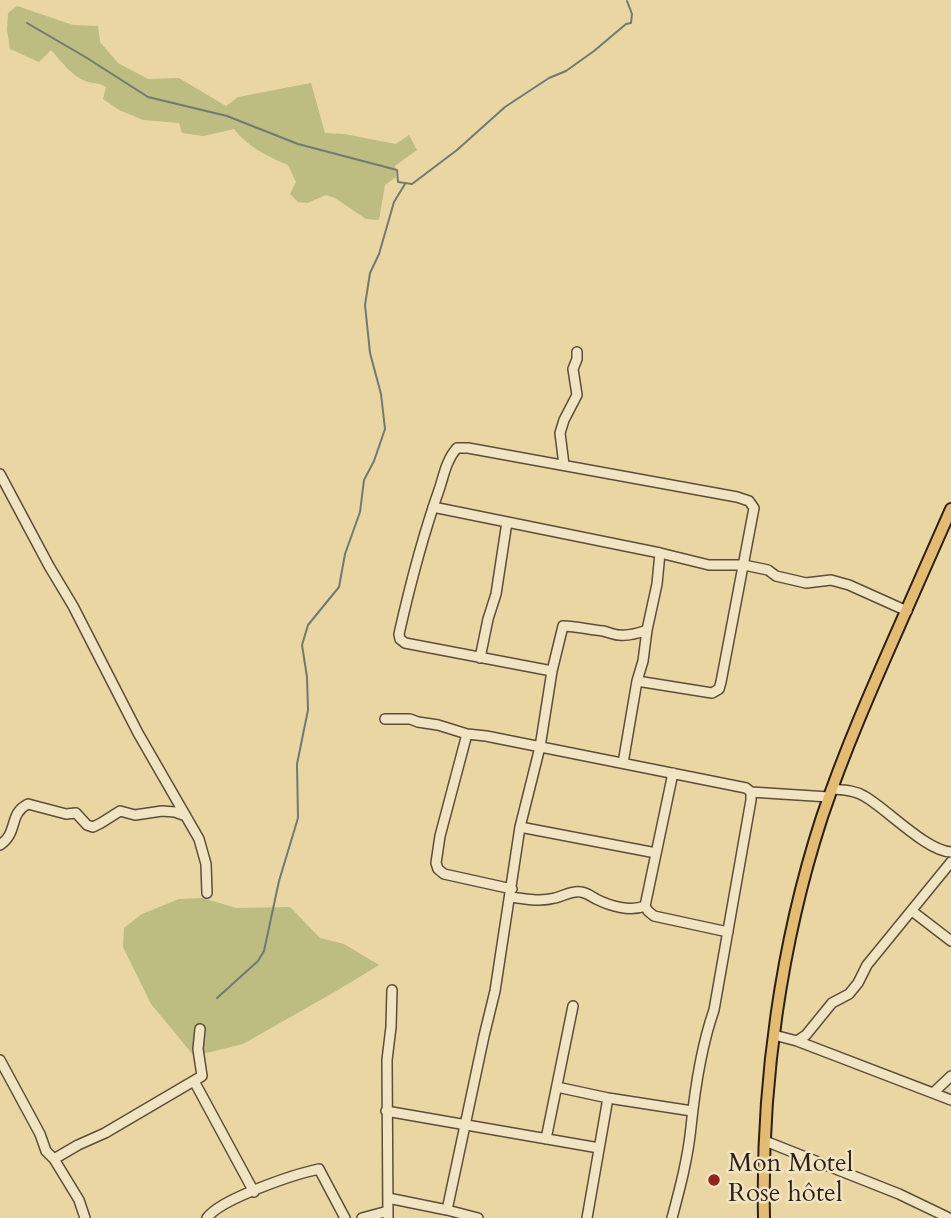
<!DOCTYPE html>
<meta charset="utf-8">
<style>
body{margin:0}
canvas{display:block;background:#e9d6a3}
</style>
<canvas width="951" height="1218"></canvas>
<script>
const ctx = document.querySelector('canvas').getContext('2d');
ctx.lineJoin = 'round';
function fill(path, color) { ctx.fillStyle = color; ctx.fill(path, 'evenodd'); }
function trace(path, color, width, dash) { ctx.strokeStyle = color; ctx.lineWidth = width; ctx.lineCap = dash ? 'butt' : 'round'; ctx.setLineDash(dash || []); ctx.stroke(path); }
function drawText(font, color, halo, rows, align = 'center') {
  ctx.font = font + ' Cardo,serif'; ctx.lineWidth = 5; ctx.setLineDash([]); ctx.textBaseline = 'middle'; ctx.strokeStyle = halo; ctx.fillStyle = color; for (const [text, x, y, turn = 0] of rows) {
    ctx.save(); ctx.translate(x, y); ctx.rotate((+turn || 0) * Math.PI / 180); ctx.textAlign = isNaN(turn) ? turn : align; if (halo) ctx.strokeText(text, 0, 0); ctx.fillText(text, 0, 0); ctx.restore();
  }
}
const green = new Path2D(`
 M 17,6 L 73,25 L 98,26 L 100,42 L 118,63 L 148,79 L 179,78 L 226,106 L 238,97 L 311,83 L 325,133 L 344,134 L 396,144 L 409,135 L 417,150 L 395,166 L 396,177 L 385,185 L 379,220 L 366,219 L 335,198 L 326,195 L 307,203 L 298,202 L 290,194 L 296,182 L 288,165 C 268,157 248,147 234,129 L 203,136 L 182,133 L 179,123 L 143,120 L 119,110 L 103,99 L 106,87 C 99,82 93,84 85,81 C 71,75 61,61 51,50 L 39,62 L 10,49 L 7,30 L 8,13 Z
 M 203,898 L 236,908 L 290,907 L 320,938 L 344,944 L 379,965 L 338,990 L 243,1044 L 194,1056 L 151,1004 L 123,947 L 124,928 L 142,914 L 179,899 Z`);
const stream = new Path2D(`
 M 27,23 L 87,58 L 148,97 L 227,116 L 298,144 L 397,170 L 398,182 L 412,184 L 457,150 L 505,107 L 549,78 L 566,71 L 594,51 L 626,24 L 631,23 L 632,14 L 627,1
 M 217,998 L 258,961 L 264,951 L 279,881 L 298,818 L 297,764 L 308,710 L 307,677 L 302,645 L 308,625 L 339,587 L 345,554 L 360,512 L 364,480 L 374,461 L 385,429 L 381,394 L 370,353 L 365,305 L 370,273 L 379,254 L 394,202 L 405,184`);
const minor = new Path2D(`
 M 564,465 L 560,433 L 564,420 L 577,395 L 573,369 L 577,359 L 577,352
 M 0,474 L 49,566 L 73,606 L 138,733 L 199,839 L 206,864 L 207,893
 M 433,507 L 660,553 L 709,565 L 744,565 L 768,570 L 776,576 L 806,583 L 831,580 L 849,585 L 907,611
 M 480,658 L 488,619 L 496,594 L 507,522
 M 552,671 L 405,643 L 400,639 L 399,634 C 410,585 423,535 440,487 C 444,474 447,459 457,448 L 468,448 L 737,497 L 749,501 L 754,508 L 721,682 L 719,689 L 712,693 L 637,681
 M 385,719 L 410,719 L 418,722 L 438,725 L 467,734 L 486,736 L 746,788 L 751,792 L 829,797
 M 467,734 L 440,836 L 436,863 L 438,869 L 444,874 L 512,889
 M 623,763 L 637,681 L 643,661 L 647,630 L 657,584 L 660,553
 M 673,773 L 645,906 L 648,911 L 654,916 L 728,932
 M 832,789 C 843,790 854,790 864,796 C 886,808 926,851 951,852
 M 520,827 L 656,853
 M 0,845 C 19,832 8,814 28,804 L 66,814 L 76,813 L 87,825 L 93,827 L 101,823 L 120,811 L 135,815 L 162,811 L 175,812 L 186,816
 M 510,897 C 525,899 540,902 555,898 C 564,896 572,890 581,892 C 587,893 591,896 596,899 C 610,906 630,912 645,906
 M 912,911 L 951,941
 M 774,1035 L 797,1041 L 951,1100
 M 797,1041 L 806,1035 L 832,1003 L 849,994 L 858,983 L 867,965 L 951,862
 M 0,1060 L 40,1134 L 46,1151 L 54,1159 L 79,1200 L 85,1218
 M 194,1081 L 254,1192
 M 557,1087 L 608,1098 L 692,1111
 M 933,1093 L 951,1076
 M 386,1111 L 599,1148
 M 546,1139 L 573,1006
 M 765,1141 L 899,1194 L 949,1218
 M 54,1159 L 78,1145 L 105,1133 L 202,1076 L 198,1049 L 200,1029
 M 388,1198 L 447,1210 L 478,1218
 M 447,1210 L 484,1036 L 495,991 L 520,827 L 540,747 L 552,671 L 563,626 C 576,626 590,630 603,631 C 608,632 614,635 619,635 C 629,636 639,633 647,630
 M 207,1218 C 220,1199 295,1174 319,1169 L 345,1218
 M 362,1218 L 388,1211
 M 388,1218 L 387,1060 L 391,1027 L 392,990
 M 587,1218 L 608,1098
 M 672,1218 C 680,1188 688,1158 691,1127 C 695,1088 701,1047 714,1010 L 751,800 L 751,792`);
const major = new Path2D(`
 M 764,1218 C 761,1085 781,943 822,817 C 846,746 876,679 906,611 C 921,577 936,543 951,509`);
const markers = [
 [714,1180,7,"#8f2418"]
];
const poiNames = [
 ["Mon Motel",728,1165],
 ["Rose hôtel",728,1195]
];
fill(green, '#bdbc81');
trace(stream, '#707a73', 2);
trace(minor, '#5d4d3a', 12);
trace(major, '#2e1f17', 14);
trace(minor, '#f1e4c3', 9);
trace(major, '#e4bb72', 10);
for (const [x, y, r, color] of markers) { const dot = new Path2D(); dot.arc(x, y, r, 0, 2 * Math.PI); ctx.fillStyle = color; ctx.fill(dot); trace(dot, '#f1e4c3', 2.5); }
drawText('26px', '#2e1f17', '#f1e4c3', poiNames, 'left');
</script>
